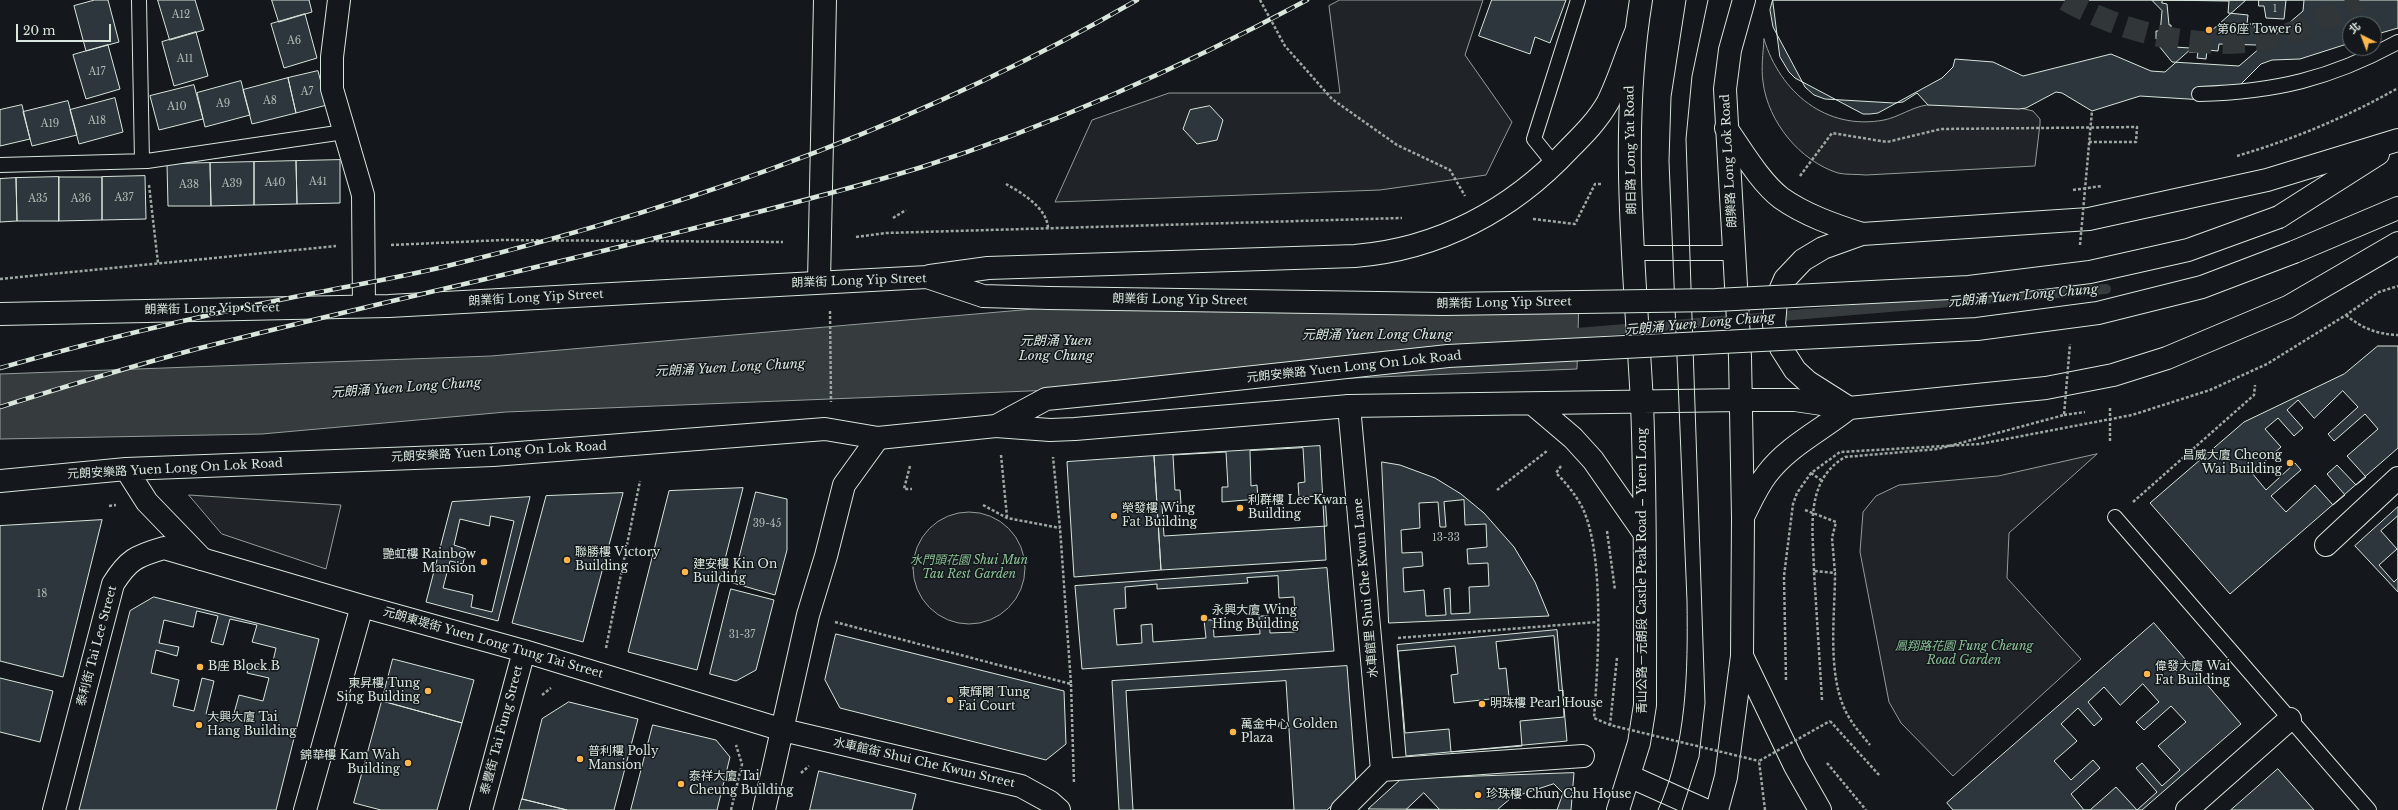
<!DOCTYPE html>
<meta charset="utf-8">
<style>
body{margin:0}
#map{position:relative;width:2398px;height:810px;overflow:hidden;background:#14181c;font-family:"Libre Baskerville","Noto Sans TC",serif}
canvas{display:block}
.north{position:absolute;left:2342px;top:16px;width:40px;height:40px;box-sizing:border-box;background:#14181c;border:1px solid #626a69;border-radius:50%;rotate:318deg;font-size:11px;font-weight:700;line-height:16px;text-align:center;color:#d8e6dc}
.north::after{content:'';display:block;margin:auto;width:14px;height:18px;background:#ffb74d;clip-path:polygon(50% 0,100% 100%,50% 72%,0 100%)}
.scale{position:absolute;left:16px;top:24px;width:95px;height:18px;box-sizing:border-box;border:2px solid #d8e6dc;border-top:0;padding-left:5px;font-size:12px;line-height:14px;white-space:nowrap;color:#d8e6dc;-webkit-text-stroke:3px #14181c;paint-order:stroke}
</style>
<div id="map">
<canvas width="2398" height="810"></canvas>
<div class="north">北</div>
<div class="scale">20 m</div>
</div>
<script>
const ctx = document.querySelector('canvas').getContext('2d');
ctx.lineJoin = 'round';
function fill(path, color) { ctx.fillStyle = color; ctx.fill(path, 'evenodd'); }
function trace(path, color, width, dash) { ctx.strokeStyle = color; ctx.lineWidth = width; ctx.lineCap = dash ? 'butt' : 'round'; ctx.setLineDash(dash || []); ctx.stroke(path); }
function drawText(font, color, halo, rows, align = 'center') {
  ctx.font = font + ' "Libre Baskerville","Noto Sans TC",serif'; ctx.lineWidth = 3; ctx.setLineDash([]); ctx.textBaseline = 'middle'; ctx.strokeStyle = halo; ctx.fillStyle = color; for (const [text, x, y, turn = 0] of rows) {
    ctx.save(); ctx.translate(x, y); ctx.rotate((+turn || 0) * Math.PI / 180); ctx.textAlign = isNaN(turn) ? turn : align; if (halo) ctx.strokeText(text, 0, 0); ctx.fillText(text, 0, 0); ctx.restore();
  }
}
const green = new Path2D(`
 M 1340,0 L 1483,0 L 1465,55 L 1512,122 L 1486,175 L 1380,190 L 1055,202 L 1092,120 L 1169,93 L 1340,93 L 1329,6 Z
 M 1764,39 C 1780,92 1826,131 1884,120 C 1899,117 1912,107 1927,105 C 1938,103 1952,106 1963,106 C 1986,107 2012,105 2033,111 L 2040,119 L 2040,124 L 2035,166 L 1866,175 C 1857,174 1846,175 1838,173 C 1800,161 1768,122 1763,82 C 1761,68 1763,54 1764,39 Z
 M 2097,454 L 2009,533 L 2007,578 L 2081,659 L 1953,776 L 1901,723 L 1889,702 L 1860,552 L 1863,512 L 1876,496 L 1899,485 L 1998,476 Z
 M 189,495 L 341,505 L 326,569 L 222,534 Z
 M913 568a56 56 0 1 1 112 0a56 56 0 1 1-112 0Z`);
const water = new Path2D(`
 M 1579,298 L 1577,369 L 506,412 L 262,434 L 0,439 L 0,374 L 491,356 L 1045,308 Z`);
const stream = new Path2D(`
 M 1565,334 L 2106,289`);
const building = new Path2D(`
 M 95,0 L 108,0 L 119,42 L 86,51 L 74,6 Z
 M 158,0 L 195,0 L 204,30 L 170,40 Z
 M 272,0 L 309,0 L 312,12 L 279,22 Z
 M 1492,0 L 1566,0 L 1550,43 L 1535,37 L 1530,54 L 1479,36 Z
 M 1773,0 L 2398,0 L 2398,28 L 2374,35 L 2374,24 L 2350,24 L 2350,43 L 2300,59 L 2272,60 L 2261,64 L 2236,89 L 2204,100 L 2140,96 L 2092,111 L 2062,93 L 2056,92 L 2026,108 L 2019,109 L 1928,105 L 1917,93 L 1903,102 L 1894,103 L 1825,99 L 1814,95 L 1805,87 L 1773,27 L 1770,10 Z
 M 1773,0 L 2246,0 L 2165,72 L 2151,71 L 2111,54 L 2023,76 L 1993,62 L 1955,59 L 1953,67 L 1942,78 L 1878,113 L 1870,114 L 1863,114 L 1795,78 L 1789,72 L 1780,57 Z
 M 2152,0 L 2304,0 L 2303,11 L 2239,66 L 2172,62 L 2159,46 L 2162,11 Z
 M 2163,0 L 2229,1 L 2228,13 L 2248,15 L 2247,24 L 2254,24 L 2254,27 L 2259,28 L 2257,45 L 2219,44 L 2218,51 L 2207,50 L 2206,59 L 2197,58 L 2198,52 L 2189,52 L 2190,48 L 2159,46 L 2159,39 L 2156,39 L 2156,31 L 2160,31 L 2160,28 L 2171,29 L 2171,25 L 2169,25 L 2167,4 L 2162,3 Z
 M 2259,0 L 2286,0 L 2284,19 L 2266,18 L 2264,6 L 2259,6 Z
 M 305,14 L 317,58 L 284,68 L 271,24 Z
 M 196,32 L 208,76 L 174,86 L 162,42 Z
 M 108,45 L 120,89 L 86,99 L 73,55 Z
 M 318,71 L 327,105 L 296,113 L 288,78 Z
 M 288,78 L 296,113 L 252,124 L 243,90 Z
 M 241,81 L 250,115 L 205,127 L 197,93 Z
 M 194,85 L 203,119 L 159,130 L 150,96 Z
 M 115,98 L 123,132 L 79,144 L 70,110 Z
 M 68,101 L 77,135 L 32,146 L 23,112 Z
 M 22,105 L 30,139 L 0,146 L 0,110 Z
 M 1210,106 L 1223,120 L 1217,140 L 1197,144 L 1183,129 L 1190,110 Z
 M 340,160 L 340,203 L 297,204 L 296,161 Z
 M 296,161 L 297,204 L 254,205 L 254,162 Z
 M 254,162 L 254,205 L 211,206 L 210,163 Z
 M 210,163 L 211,206 L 168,206 L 167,164 Z
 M 145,176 L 146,219 L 102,220 L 102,177 Z
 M 59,177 L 102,177 L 102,220 L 59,221 Z
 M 59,177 L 59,221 L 17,221 L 16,178 Z
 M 16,178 L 17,221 L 0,222 L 0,179 Z
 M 2378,346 L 2398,346 L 2398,448 L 2230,594 L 2150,503 L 2244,422 L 2344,374 Z
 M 2343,391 L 2358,407 L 2328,434 L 2334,441 L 2365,414 L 2378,429 L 2347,456 L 2366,477 L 2356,485 L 2337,465 L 2327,474 L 2345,495 L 2333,505 L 2315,485 L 2286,512 L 2271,496 L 2301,470 L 2295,463 L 2266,490 L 2252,473 L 2281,447 L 2265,429 L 2278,418 L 2294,436 L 2303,428 L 2287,410 L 2298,400 L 2314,418 Z
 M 1320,446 L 1326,560 L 1161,570 L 1154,456 Z
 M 1303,448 L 1305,482 L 1298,483 L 1299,497 L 1325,496 L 1327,526 L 1164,536 L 1162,505 L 1181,504 L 1180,490 L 1175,490 L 1173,455 L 1226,452 L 1228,487 L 1222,487 L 1222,502 L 1258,499 L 1257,485 L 1251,486 L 1250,451 Z
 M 1154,456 L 1161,570 L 1074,577 L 1067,462 Z
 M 1382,462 L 1400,465 L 1435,478 L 1461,494 L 1484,513 L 1514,547 L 1535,582 L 1549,616 L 1389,623 Z
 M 743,488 L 697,670 L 628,652 L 669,491 Z
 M 756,492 L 787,499 L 787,550 L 775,595 L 733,583 Z
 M 623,493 L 583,642 L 512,623 L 546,496 Z
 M 530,497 L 498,621 L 426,602 L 452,502 Z
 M 1464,500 L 1465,525 L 1486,524 L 1487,547 L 1467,549 L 1468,564 L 1488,563 L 1489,586 L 1469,587 L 1470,613 L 1451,614 L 1450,588 L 1444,589 L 1446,615 L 1426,616 L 1424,590 L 1404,592 L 1403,568 L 1423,566 L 1422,552 L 1402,553 L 1401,530 L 1420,528 L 1419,503 L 1438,502 L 1440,527 L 1446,527 L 1444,502 Z
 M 2398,507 L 2398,592 L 2355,546 Z
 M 491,516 L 514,521 L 492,612 L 471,607 L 473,595 L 443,588 L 450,561 L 463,564 L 466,549 L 454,545 L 460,519 L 489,526 Z
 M 2398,516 L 2398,578 L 2394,582 L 2379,565 L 2397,549 L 2381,531 Z
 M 102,520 L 63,677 L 0,661 L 0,526 Z
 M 1327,568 L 1334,651 L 1082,669 L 1075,586 Z
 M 1278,576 L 1279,598 L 1294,597 L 1296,632 L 1270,633 L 1269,616 L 1259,616 L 1260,634 L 1214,637 L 1213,620 L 1204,620 L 1206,638 L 1153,642 L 1152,624 L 1141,625 L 1142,643 L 1117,645 L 1114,609 L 1126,608 L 1125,587 L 1157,584 L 1157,589 L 1248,583 L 1247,578 Z
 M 731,589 L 774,600 L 756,670 L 736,681 L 710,674 Z
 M 154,597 L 319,639 L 276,810 L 79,810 L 130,611 Z
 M 197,611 L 218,616 L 211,642 L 223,645 L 230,619 L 257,625 L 252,642 L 276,648 L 271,670 L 249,665 L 247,673 L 269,678 L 263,701 L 239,695 L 232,721 L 206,714 L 214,681 L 202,678 L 194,711 L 173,706 L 179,680 L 151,673 L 156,650 L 177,656 L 179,647 L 159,643 L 164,620 L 193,627 Z
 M 2154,623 L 2241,724 L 2142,810 L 1953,810 L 1947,803 Z
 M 1557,630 L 1567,741 L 1406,756 L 1397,645 Z
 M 836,634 L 1064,691 L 1066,744 L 1046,760 L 840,708 L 825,680 Z
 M 1554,636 L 1559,691 L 1563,690 L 1564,717 L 1520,721 L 1522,746 L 1451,752 L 1449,729 L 1405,733 L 1398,651 L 1455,646 L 1458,674 L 1451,675 L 1454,703 L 1509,697 L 1506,668 L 1499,669 L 1496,642 Z
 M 393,659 L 474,680 L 462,723 L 382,701 Z
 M 1347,666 L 1356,783 L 1327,810 L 1119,810 L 1112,681 Z
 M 0,678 L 53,691 L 40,742 L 0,732 Z
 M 1286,681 L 1294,810 L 1133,810 L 1126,691 Z
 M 2143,684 L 2159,702 L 2136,722 L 2144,730 L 2171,706 L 2186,722 L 2158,746 L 2180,770 L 2162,786 L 2142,763 L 2136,768 L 2157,792 L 2137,810 L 2116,787 L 2090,810 L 2084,810 L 2071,794 L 2100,768 L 2093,760 L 2071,780 L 2054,761 L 2077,741 L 2061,724 L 2078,708 L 2094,726 L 2102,719 L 2088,702 L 2104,687 L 2120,705 Z
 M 382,701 L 462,723 L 437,810 L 381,810 L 354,803 Z
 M 569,702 L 638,719 L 614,810 L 567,810 L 522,799 L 542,719 Z
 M 653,725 L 716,740 L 730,757 L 717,810 L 631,810 Z
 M 2278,769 L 2314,810 L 2231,810 Z
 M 819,771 L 916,794 L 912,810 L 810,810 Z
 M 1574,773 L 1571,810 L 1368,809 L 1401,779 Z
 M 1554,784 L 1563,793 L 1557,810 L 1497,810 L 1511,798 Z
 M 1424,793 L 1440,810 L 1406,810 Z
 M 522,799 L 567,810 L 519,810 Z`);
const secondaryTunnel = new Path2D(`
 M 2065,0 C 2128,35 2202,52 2273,38 C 2298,33 2337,13 2359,0`);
const path = new Path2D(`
 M 1260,0 L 1285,46 L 1332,99 L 1397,145 L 1450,170 L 1465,196
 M 2237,156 C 2294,139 2347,117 2398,88
 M 1800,176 L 1832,133 L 1887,142 L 1941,129 L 2137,127 L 2136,142 L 2089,142
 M 1006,184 C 1022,193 1047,208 1048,228
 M 149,185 L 158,263
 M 2073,190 L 2102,186
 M 893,218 L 906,210
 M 1533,219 L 1575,224 L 1595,184 L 1603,184
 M 856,237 L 886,233 L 1402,218
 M 391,245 L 503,240 L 783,242
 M 0,279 L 336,246
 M 830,311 L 831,402
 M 2346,315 C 2363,329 2377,334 2398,335
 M 2110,408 L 2110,443
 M 2064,415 L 2085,412
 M 1001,455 L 1007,517
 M 910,466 L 904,489 L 912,489
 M 1561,466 L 1556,473 C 1567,484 1576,495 1583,509 C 1605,557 1598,665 1594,718 L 1610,725
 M 1811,473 L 1821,480
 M 1497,490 L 1547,451
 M 2133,502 L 2254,395 L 2255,385
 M 983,505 L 1007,518 L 1060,528
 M 109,506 L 116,505
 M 1805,510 L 1836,522 L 1832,538 L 1835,573
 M 1607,531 L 1615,590
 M 835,622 L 1071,684 L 1060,528 L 1053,457
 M 1398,638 L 1597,622
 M 606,648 L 640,481
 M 1786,680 L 1784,576 L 1793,504 L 1797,493 L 1811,473 L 1840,452 L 1980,444 L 2132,415 L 2210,390 L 2267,364 L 2346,315 L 2379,292 L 2398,286
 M 1071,684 L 1074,784
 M 542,695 L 551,688
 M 1822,700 L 1814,571 L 1835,573 C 1835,615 1827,671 1845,710 C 1851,723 1861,734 1870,745
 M 1830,721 L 1880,776
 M 1827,763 L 1866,810
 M 801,773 L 809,766
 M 731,810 L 742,764 L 736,745`);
const lane = new Path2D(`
 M 139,0 L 142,161
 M 2199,94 C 2274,92 2331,79 2398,42
 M 0,165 L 147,161 L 344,132
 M 1555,165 L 1534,139 L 1578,0
 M 1634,253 L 1734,253
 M 2115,517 L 2369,810`);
const street = new Path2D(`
 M 339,0 L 332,57 L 332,89 L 363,195 L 364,306
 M 819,281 L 825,0
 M 1349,406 L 1382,770
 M 2326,545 L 2398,478
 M 54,810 L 113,584 C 128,560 136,556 164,548 L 362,606 L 524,651 L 783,730 L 1021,786 L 1050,802 L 1059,810
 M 305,810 L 362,606
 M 481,810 L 524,651
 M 764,810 L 808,615 L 826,556 L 844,485 L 878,438
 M 1342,810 L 1382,770 L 1583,756
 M 2187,810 L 2290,719`);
const secondary = new Path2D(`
 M 1533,404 L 1573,438 L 1593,460 L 1644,533
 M 996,426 L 1050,430 L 1075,429 L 1349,406 L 1740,400 L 1795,400 L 1849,408 L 2046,388 L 2113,375 L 2167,358 L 2288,307 L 2398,243
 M 1744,515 C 1751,501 1757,487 1767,474 C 1788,446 1822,430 1849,408
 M 1742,656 L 1795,766 L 1820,810
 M 1629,776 L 1705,810
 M 1618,810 L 1639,743 L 1645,705 C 1645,604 1646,504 1642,403 C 1635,269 1619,134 1641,0
 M 1717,810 L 1726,777 L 1742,656 L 1743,518 L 1740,357 L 1725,89 L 1730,50 L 1744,0`);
const primary = new Path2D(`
 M 1726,128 C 1741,149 1760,182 1781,198 C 1805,215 1834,225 1862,234
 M 2279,217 L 2378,154
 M 2294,252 L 2398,208
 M 930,276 L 988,268 L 1355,256 C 1439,249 1512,210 1569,149 C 1583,135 1598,120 1608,102 C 1619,80 1626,55 1636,32
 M 0,314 L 389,306 L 927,277 L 983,296 L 1049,298
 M 1849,408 L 1808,382 L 1795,370 L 1781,348 L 1774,325 L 1776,300 L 1785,279 L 1803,260 L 1823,248 L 1862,234 L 2089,219 L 2267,180 L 2398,140
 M 126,469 L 147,502 L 202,559
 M 0,481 L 126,469 L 493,455 L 825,429 L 878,438 L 996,426 L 1046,399 L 1116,392`);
const tram = new Path2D(`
 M 1658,810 C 1687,745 1688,672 1687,601 L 1669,161 L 1671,97 L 1686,0
 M 1682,810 L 1699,757 L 1705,703 L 1686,139 L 1692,76 L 1708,0`);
const rail = new Path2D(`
 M 0,368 C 98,340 199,316 299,296 C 348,286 398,278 447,266 C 686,208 923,124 1137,0
 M 0,407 C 70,385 141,363 212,345 C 373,304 535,269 695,228 C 771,209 847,190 922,167 C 1056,124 1184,66 1307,0`);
const pathBridge = new Path2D(`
 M 2080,245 L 2092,111
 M 1814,571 C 1813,530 1804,481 1845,457 L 1938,449 L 2064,415 L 2070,344
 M 1617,658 L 1610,725 L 1759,761
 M 1765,810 L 1759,761 L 1830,721`);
const primaryBridge = new Path2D(`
 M 1049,298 L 1444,304 L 1716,300 L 1969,287 L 2090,272 L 2188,250 L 2279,217
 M 1116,392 L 1448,356 L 1977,329 L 2098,313 L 2202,287 L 2294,252`);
const markers = [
 [2209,30,4,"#ffb74d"],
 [2290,463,4,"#ffb74d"],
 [1240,508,4,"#ffb74d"],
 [1114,516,4,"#ffb74d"],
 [567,560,4,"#ffb74d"],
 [484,562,4,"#ffb74d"],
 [685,572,4,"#ffb74d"],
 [1204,618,4,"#ffb74d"],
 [200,667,4,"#ffb74d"],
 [2147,674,4,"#ffb74d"],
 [428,691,4,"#ffb74d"],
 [950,700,4,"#ffb74d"],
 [1482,704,4,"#ffb74d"],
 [199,725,4,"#ffb74d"],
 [1233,732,4,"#ffb74d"],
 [580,759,4,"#ffb74d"],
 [408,763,4,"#ffb74d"],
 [681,784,4,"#ffb74d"],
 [1478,795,4,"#ffb74d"]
];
const numberNames = [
 ["1",2275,9],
 ["A12",181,15],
 ["A6",294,41],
 ["A11",185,59],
 ["A17",97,72],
 ["A7",307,92],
 ["A8",270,101],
 ["A9",223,104],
 ["A10",177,107],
 ["A18",97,121],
 ["A19",50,124],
 ["A41",318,182],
 ["A40",275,183],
 ["A39",232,184],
 ["A38",189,185],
 ["A37",124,198],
 ["A35",38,199],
 ["A36",81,199],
 ["39-45",767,524],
 ["13-33",1446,538],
 ["18",42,594],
 ["31-37",742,635]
];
const poiNames = [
 ["第6座 Tower 6",2217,30],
 ["昌威大廈 Cheong",2282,456,"right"],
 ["Wai Building",2282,470,"right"],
 ["利群樓 Lee Kwan",1248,501],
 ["Building",1248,515],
 ["榮發樓 Wing",1122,509],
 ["Fat Building",1122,523],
 ["聯勝樓 Victory",575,553],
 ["Building",575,567],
 ["艷虹樓 Rainbow",476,555,"right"],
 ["Mansion",476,569,"right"],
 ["建安樓 Kin On",693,565],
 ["Building",693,579],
 ["永興大廈 Wing",1212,611],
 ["Hing Building",1212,625],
 ["B座 Block B",208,667],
 ["偉發大廈 Wai",2155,667],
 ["Fat Building",2155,681],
 ["東昇樓 Tung",420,684,"right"],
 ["Sing Building",420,698,"right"],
 ["東輝閣 Tung",958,693],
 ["Fai Court",958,707],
 ["明珠樓 Pearl House",1490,704],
 ["大興大廈 Tai",207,718],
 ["Hang Building",207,732],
 ["萬金中心 Golden",1241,725],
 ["Plaza",1241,739],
 ["普利樓 Polly",588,752],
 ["Mansion",588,766],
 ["錦華樓 Kam Wah",400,756,"right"],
 ["Building",400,770,"right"],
 ["泰祥大廈 Tai",689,777],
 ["Cheung Building",689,791],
 ["珍珠樓 Chun Chu House",1486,795]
];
const streetNames = [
 ["朗日路 Long Yat Road",1631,150,-91],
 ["朗樂路 Long Lok Road",1729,161,-93],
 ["朗業街 Long Yip Street",859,281,-2],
 ["朗業街 Long Yip Street",536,298,-3],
 ["朗業街 Long Yip Street",1180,300,1],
 ["朗業街 Long Yip Street",1504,303,-1],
 ["朗業街 Long Yip Street",212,309,-1],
 ["元朗安樂路 Yuen Long On Lok Road",1354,367,-6],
 ["元朗安樂路 Yuen Long On Lok Road",499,452,-3],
 ["元朗安樂路 Yuen Long On Lok Road",175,469,-3],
 ["青山公路－元朗段 Castle Peak Road – Yuen Long",1643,571,-90],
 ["水車館里 Shui Che Kwun Lane",1366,588,-95],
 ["元朗東堤街 Yuen Long Tung Tai Street",493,643,16],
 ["泰利街 Tai Lee Street",97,646,-75],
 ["泰豐街 Tai Fung Street",502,730,-75],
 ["水車館街 Shui Che Kwun Street",924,763,13]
];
const parkNames = [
 ["水門頭花園 Shui Mun",969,561],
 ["Tau Rest Garden",969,575],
 ["鳳翔路花園 Fung Cheung",1964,647],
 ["Road Garden",1964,661]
];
const waterNames = [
 ["元朗涌 Yuen Long Chung",2023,296,-5],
 ["元朗涌 Yuen Long Chung",1700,324,-5],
 ["元朗涌 Yuen Long Chung",1377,335],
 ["元朗涌 Yuen",1056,341],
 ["Long Chung",1056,356],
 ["元朗涌 Yuen Long Chung",730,368,-3],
 ["元朗涌 Yuen Long Chung",406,388,-4]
];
fill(green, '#202428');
trace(green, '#939e99', 1);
fill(water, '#363b3e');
trace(water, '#939e99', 1);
trace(stream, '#363b3e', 10);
fill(building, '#2c363c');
trace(building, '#d8e6dc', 1);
trace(secondaryTunnel, '#313739', 22, [22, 11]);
trace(lane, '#d8e6dc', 16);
trace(street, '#d8e6dc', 24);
trace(secondary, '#d8e6dc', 24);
trace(primary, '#d8e6dc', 24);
trace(path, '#9da8a2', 2.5, [3, 2]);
trace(lane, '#14181c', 14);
trace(street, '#14181c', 22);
trace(secondary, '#14181c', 22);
trace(primary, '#14181c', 22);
trace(tram, '#d8e6dc', 1);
trace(rail, '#d8e6dc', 4.5);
trace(rail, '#14181c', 3, [9]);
trace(primaryBridge, '#d8e6dc', 24, []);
trace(pathBridge, '#9da8a2', 2.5, [3, 2]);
trace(primaryBridge, '#14181c', 22);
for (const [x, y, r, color] of markers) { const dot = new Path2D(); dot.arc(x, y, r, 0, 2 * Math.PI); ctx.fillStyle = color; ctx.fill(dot); trace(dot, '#14181c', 1.5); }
drawText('10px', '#adbab4', null, numberNames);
drawText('12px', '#d8e6dc', '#14181c', poiNames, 'left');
drawText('12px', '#d8e6dc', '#14181c', streetNames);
drawText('italic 12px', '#8ac095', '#14181c', parkNames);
drawText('italic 13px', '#d8e6dc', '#14181c', waterNames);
</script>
